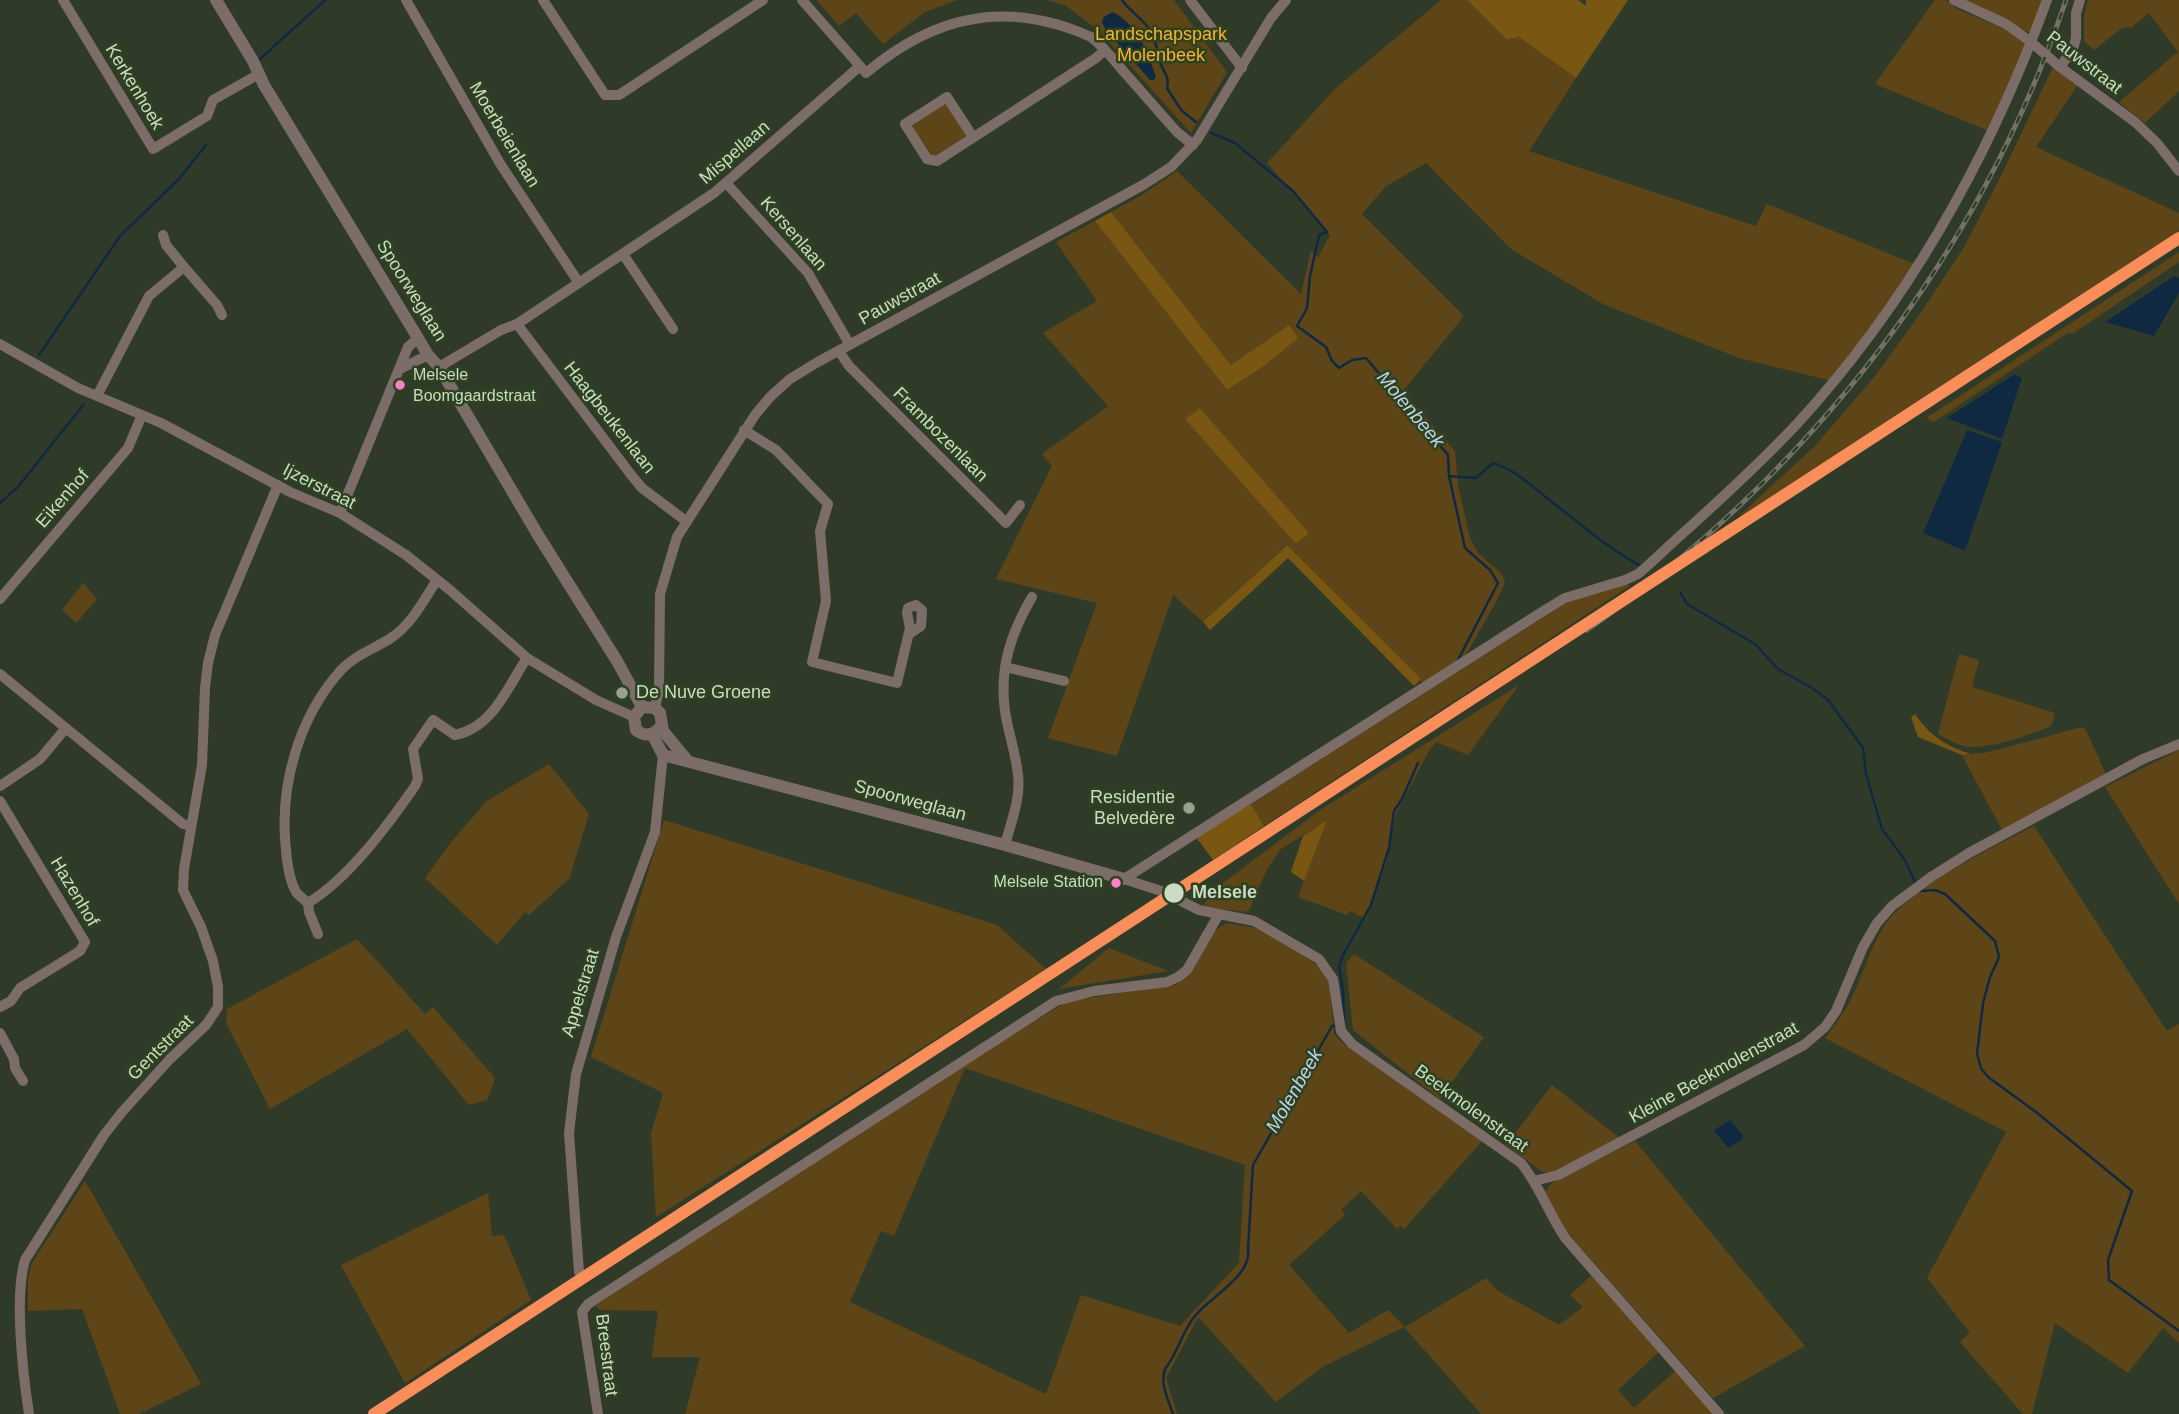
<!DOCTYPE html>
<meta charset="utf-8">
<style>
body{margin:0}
canvas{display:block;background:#2f3b28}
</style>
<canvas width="2179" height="1414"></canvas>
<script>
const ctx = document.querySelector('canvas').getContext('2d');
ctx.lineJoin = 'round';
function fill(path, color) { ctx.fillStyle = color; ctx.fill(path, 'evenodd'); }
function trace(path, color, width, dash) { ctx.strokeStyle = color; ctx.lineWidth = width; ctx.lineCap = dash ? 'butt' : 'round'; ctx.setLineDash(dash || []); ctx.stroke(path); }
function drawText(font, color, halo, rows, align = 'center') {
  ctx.font = font + ' Helvetica,sans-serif'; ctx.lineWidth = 5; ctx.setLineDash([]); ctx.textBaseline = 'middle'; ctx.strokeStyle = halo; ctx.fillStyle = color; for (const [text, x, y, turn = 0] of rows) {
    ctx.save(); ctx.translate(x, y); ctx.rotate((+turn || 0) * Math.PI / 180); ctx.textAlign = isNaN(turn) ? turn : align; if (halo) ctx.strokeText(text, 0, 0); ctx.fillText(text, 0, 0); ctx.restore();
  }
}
const green = new Path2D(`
 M 817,0 L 957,0 L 925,12 L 883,44 L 856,13 L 839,26 Z
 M 1047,0 L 1174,0 L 1227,72 L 1191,133 L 1098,30 L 1065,5 Z
 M 1441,0 L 1467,0 L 1507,40 L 1519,37 L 1576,78 L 1529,151 L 1756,226 L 1767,204 L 1917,265 L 1832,381 L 1739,358 L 1603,304 L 1511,249 L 1426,163 L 1385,187 L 1362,214 L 1464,316 L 1403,391 L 1455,451 L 1458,485 L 1470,539 L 1479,554 L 1501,573 L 1505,582 L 1496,602 L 1463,660 L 1425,685 L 1286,545 L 1203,622 L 1173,595 L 1117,756 L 1048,738 L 1097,603 L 996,579 L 1052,466 L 1042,454 L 1108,406 L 1043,333 L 1097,301 L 1056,242 L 1095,221 L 1227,390 L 1264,366 L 1298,337 L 1288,326 L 1231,365 L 1111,212 L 1142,195 L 1177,171 L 1301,294 L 1311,251 L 1318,257 L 1330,235 L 1267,163 L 1337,87 ZM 1200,408 L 1308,532 L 1296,544 L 1186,419 Z
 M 1935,0 L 1946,0 L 1957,9 L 2007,30 L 2025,44 L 2027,49 L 1989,131 L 1875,84 Z
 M 1965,0 L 2044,0 L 2033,31 L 2028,32 Z
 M 2088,0 L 2179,0 L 2179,91 L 2145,123 L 2119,102 L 2178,52 L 2149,13 L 2132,27 L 2122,28 L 2094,50 L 2084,41 L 2084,16 Z
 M 2053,67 L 2077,86 L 2036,147 L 2179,213 L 2179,231 L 1885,422 L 1742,519 L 1740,515 L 1815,446 L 1875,376 L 1922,311 L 1964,247 L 1999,180 Z
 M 943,105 L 947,105 L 966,134 L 964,137 L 934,157 L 930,156 L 912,129 L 913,124 Z
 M 2179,252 L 2179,262 L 2072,334 L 2069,332 L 1934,422 L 1926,418 Z
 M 83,583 L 97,599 L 76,623 L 62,610 Z
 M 1624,585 L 1631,585 L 1264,826 L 1251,804 L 1547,615 L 1574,599 Z
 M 1959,654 L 1979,660 L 1972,687 L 2055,713 L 2051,726 C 2029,735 1993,748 1969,747 C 1958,746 1948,739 1938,734 Z
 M 1519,685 L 1468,755 L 1436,742 L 1430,749 L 1396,813 L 1385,867 L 1366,919 L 1350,911 L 1347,915 L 1298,897 L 1326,821 L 1281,849 L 1267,869 L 1248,912 L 1213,908 L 1204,905 L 1211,892 L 1320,810 Z
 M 2082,727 L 2086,730 L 2105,772 L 2105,777 L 2002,830 L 1962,755 L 1989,752 Z
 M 2179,750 L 2179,904 L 2105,787 Z
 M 549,764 L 589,814 L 569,879 L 529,915 L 525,912 L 497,945 L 425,878 L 452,841 L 487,801 Z
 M 664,820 L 997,925 L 1046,969 L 656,1217 L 651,1133 L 663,1093 L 591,1057 Z
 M 2034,826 L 2167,1031 L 2179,1024 L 2179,1343 L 2163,1328 L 2128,1373 L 2055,1323 L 2032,1414 L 2023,1414 L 1960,1342 L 1970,1333 L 1927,1278 L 2006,1132 L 1825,1038 C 1836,1024 1847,1009 1854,993 C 1864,971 1870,949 1883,928 C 1908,888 1991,848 2034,826 Z
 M 1227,923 L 1267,930 L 1320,967 L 1328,980 L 1330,991 L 1334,1034 L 1346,1046 L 1482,1141 L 1404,1229 L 1401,1226 L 1397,1229 L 1361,1191 L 1341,1210 L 1345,1215 L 1289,1265 L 1349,1333 L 1388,1310 L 1405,1327 L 1486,1278 L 1498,1291 L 1559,1325 L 1583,1307 L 1570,1295 L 1592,1275 L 1660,1351 L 1618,1390 L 1634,1408 L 1675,1371 L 1713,1414 L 1481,1414 L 1404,1327 L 1324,1366 L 1276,1402 L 1198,1317 L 1166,1378 L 1177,1414 L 685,1414 L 700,1357 L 652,1357 L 658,1311 L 600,1310 L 595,1306 L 963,1065 L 1068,1001 L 1176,985 C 1199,969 1203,934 1227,923 ZM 965,1068 L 1245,1165 L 1239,1263 L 1180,1326 L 1081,1295 L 1046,1394 L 850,1302 L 881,1231 L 894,1236 Z
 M 357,939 L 425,1014 L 433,1007 L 495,1078 L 487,1100 L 469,1105 L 407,1029 L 270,1109 L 226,1023 L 227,1009 Z
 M 1109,948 L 1168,971 L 1059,989 Z
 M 1354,954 L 1484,1037 L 1440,1099 L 1353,1030 L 1346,963 Z
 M 1552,1085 L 1621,1139 L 1551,1174 L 1541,1171 L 1506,1145 Z
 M 1635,1141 L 1805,1346 L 1713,1398 L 1574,1240 L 1560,1221 L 1545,1192 L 1552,1183 Z
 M 85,1181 L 201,1384 L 139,1414 L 120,1414 L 82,1309 L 28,1311 L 28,1278 L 32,1263 Z
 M 488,1193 L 492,1236 L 504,1235 L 531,1300 L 405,1383 L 341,1265 Z`);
const forest = new Path2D(`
 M 1467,0 L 1578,0 L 1586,6 L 1586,0 L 1628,0 L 1576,78 L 1519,37 L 1507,40 Z
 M 1111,212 L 1231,365 L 1289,325 L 1298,338 L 1264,366 L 1227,390 L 1095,221 Z
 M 1200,408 L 1309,533 L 1296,544 L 1185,419 Z
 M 1287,545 L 1421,679 L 1414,686 L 1288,558 L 1210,630 L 1203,622 Z
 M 1915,714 C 1930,736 1946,746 1971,754 L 1962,755 L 1918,737 L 1911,717 Z
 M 1251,804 L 1264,826 L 1213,860 L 1196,837 Z
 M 1327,820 L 1304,881 L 1291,872 L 1303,836 Z`);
const water = new Path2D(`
 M 1113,12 C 1139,26 1147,51 1156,77 L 1154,80 L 1150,80 L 1105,29 L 1102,22 L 1104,17 Z
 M 2174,276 L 2179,278 L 2179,293 L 2154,336 L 2105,322 Z
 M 2015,374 L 2022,378 L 2002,439 L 1947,418 Z
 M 1967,430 L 2002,442 L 1965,551 L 1923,533 Z
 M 1730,1120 L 1743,1136 L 1742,1140 L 1728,1148 L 1714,1130 Z`);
const stream = new Path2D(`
 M 1122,0 C 1129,10 1139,16 1146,25 C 1155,35 1157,49 1160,62 C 1163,72 1170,76 1167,88 L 1181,110 L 1196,122
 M 260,59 L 325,0
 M 1211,133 L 1235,143 L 1293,191 L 1327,232 L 1319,235 L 1310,276 L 1307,308 L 1297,326 L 1326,347 L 1332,361 L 1339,368 L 1352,360 L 1366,358 L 1448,455 L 1449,476 L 1465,548 L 1490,570 L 1498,583 L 1458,660
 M 39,355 L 120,236 L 178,180 L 206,145
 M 1449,476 L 1476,478 L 1493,463 C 1513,469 1527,482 1543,495 C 1575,519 1605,547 1641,566
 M 0,503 L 18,487 L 84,404
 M 1680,592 L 1687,604 L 1755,644 L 1778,669 L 1812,688 L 1828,700 L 1863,748 L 1866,774 L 1882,829 L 1905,860 L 1915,882
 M 1921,891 L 1935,890 L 1945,894 L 1995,941 L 1999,957 L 1990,977 L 1983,1003 L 1977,1054 L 1981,1068 L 1988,1077 L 2036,1112 L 2132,1191 L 2108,1260 L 2109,1280 L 2179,1331
 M 1344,1024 L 1343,990 L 1339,966 L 1343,955 L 1371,905 L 1389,848 L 1394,811 L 1402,799 L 1418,763
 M 1173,1414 C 1168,1399 1160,1384 1165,1369 C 1178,1353 1182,1331 1195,1316 C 1210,1297 1253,1275 1248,1249 L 1253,1165 L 1332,1026 L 1338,1025`);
const minor = new Path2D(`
 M 63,0 L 153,149 L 207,116 L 213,100 L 259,74
 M 406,0 L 501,165 L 579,283
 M 543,0 L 605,95 L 619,95 L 763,0
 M 802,0 L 866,73 C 936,14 1008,0 1091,37 C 1104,47 1114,60 1124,72 C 1142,92 1159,112 1177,132 L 1193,145
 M 1190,0 L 1242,68
 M 1954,0 L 2006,24 L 2031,42 L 2060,67 L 2135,122 L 2157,143 L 2179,171
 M 2060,67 L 2073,49 L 2076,38 L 2076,13 L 2080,0
 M 973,137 L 947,97 L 905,124 L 927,159 L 937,161 L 1096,58 L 1105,50
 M 727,184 L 808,273 L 850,345
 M 163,235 L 166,245 L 184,267
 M 623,254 L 673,329
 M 517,324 L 632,476 L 642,488 L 686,521
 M 0,344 L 78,388 L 161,423 L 290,492 L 340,513 L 406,555 L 450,590 L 527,658 L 596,700 L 634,717
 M 839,351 L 849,366 L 1006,523 L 1020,505
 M 439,367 L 501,330 L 517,324 L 714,193 L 860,66
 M 400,369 L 428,355
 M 97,396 L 149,296 L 184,267 L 217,305 L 222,315
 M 744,430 L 776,450 L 828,504 L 820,531 L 826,601 L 812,662 L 897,683 L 910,628 L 907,613 L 908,608 L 916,605 L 922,610 L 921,626 L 909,634
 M 340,513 L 408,347 L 418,338
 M 0,599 L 128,448 L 142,415
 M 1005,667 L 1064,681
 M 0,674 L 183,824 L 191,826
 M 655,708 L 659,689 L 660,594 L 677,537 L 755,415 L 771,396 L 790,379 L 816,363 L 1143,185 L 1171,167 L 1197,140 L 1271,18 L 1286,0
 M 0,786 L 40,759 L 66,728
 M 0,801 L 85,942 L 80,951 L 20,988 L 11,1001 L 0,1007
 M 1005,845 C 1011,822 1021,798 1018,775 C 1016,754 1008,732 1005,711 C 999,668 1011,633 1032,597
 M 1124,879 L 1545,610 L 1565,598 L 1625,580 L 1638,574 C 1653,562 1666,548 1681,535 C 1720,500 1759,464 1796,425 C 1909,302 1990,156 2047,0
 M 1124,879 L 1161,891 L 1199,910 L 1254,921 L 1319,959 L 1333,979 L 1341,1031 L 1352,1044 L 1521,1163 C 1540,1186 1549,1215 1566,1239 L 1719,1414
 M 308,903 C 349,878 388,825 415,786 L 418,779 L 413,749 L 433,720 L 455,735 C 493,728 508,686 527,658
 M 318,934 L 309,912 L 308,903 C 305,900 299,896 296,892 C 290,881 287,862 286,850 C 279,787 298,718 341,670 C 355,655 374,649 391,638 C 412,624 423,601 437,580
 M 0,1033 L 14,1059 L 15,1068 L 23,1081
 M 1534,1181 L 1558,1175 L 1804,1045 L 1825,1027 L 1836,1011 L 1863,947 L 1877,923 L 1892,906 L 1931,877 L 1969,853 L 2143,759 L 2179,744
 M 579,1272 L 569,1133 L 576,1074 L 616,937 L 655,832 L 663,755
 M 29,1414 C 23,1375 14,1297 25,1260 L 104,1135 L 122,1112 L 170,1059 L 206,1025 L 218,1007 L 218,987 L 213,961 L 201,927 L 183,890 L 184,869 L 202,765 L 205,688 L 208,663 L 215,635 L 278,485
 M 598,1414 L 582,1312 L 588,1304 L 1056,1001 L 1094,991 L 1167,982 L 1178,977 L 1187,970 L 1219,914`);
const tertiary = new Path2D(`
 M 216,0 L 253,61 L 264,85 L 418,338 L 428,355 L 439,367 L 538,535 L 617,661 L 642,707
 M 661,726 C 654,736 645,737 636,730 L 634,717 L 642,707 L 655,708 L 660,713 L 663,731 L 687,760
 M 652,734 L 663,755 L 1005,845 L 1124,879`);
const rail = new Path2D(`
 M 1587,630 C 1808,475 1979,257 2066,0`);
const rail1 = new Path2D(`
 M 374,1414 L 2179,238`);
const markers = [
 [400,385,6,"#ff80c5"],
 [622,693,7,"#96a28f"],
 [1189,808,7,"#96a28f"],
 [1116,883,6,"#ff80c5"],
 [1174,893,11,"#cddac6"]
];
const busNames = [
 ["Melsele",413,376],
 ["Boomgaardstraat",413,397],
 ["Melsele Station",1103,883,"right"]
];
const parkNames = [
 ["Landschapspark",1161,35],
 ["Molenbeek",1161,56]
];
const streetNames = [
 ["Pauwstraat",2084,63,38],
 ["Kerkenhoek",134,87,59],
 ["Moerbeienlaan",504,135,59],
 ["Mispellaan",735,153,-41],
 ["Kersenlaan",793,234,49],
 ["Spoorweglaan",411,291,58],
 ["Pauwstraat",900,299,-29],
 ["Haagbeukenlaan",609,418,52],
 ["Frambozenlaan",940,435,45],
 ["Ijzerstraat",319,487,27],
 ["Eikenhof",63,499,-49],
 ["Spoorweglaan",910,801,15],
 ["Hazenhof",74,892,59],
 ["Appelstraat",581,993,-73],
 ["Gentstraat",161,1048,-45],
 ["Kleine Beekmolenstraat",1714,1073,-29],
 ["Beekmolenstraat",1471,1109,36],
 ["Breestraat",606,1355,83]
];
const poiNames = [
 ["De Nuve Groene",636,693],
 ["Residentie",1175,798,"right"],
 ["Belvedère",1175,819,"right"]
];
const stopNames = [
 ["Melsele",1192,893]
];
const waterNames = [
 ["Molenbeek",1410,410,50],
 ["Molenbeek",1295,1091,-60]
];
fill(green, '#5e4517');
fill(forest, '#795612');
fill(water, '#102943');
trace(stream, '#102943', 2.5);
trace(minor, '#7d6d69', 10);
trace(tertiary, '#7d6d69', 12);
trace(rail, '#757068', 5);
trace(rail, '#2d4320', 2.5, [8]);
trace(rail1, '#fa8e5a', 12);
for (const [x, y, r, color] of markers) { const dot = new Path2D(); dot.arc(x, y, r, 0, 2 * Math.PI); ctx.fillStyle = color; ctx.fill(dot); trace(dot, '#2d4320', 2.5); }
drawText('16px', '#cddac6', '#2d4320', busNames, 'left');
drawText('18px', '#fbb02f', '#2d4320', parkNames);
drawText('18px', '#cddac6', '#2d4320', streetNames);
drawText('18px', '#cddac6', '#2d4320', poiNames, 'left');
drawText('bold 18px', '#cddac6', '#2d4320', stopNames, 'left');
drawText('italic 19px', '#c1d3ec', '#2d4320', waterNames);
</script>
